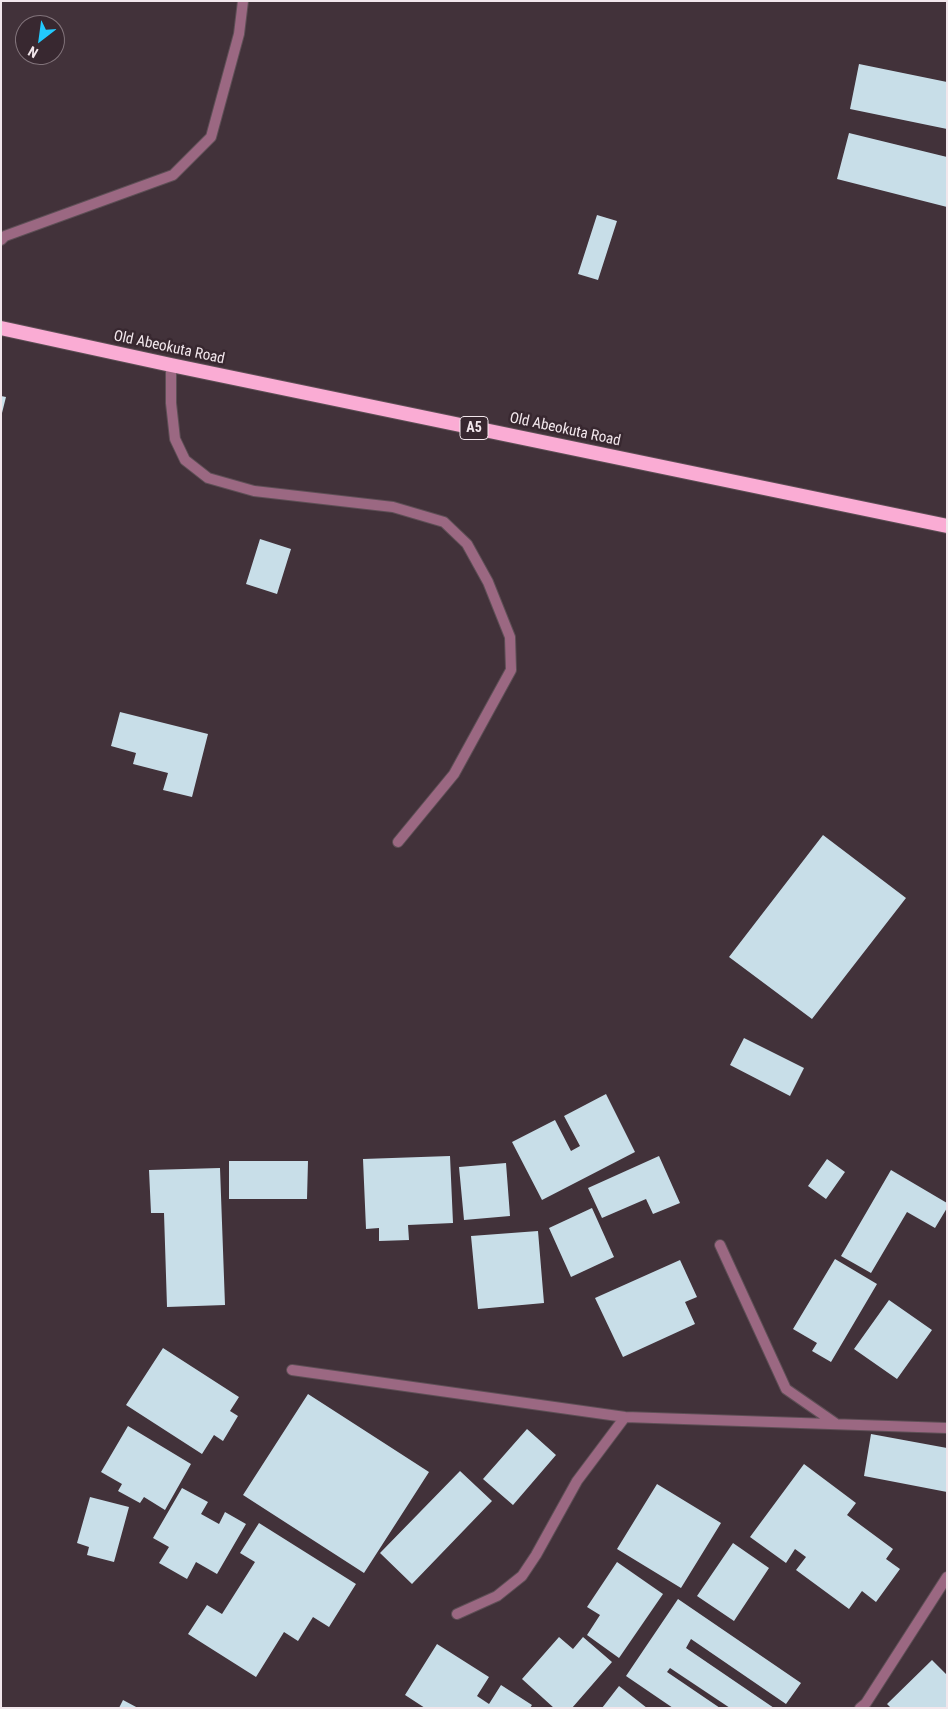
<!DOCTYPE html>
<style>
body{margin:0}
#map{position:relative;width:948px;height:1709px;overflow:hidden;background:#42323a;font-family:"Roboto Condensed",sans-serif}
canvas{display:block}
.frame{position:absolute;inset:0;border:2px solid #f2e7ec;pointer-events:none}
.north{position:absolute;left:15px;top:15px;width:50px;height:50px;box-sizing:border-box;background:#382830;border:1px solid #82747b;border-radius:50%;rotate:210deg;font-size:14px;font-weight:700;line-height:20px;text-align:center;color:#f2e7ec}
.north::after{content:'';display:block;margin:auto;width:18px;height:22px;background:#22c9fd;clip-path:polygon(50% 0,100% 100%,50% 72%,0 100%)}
</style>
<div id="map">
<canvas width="948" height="1709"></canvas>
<div class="frame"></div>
<div class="north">N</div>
</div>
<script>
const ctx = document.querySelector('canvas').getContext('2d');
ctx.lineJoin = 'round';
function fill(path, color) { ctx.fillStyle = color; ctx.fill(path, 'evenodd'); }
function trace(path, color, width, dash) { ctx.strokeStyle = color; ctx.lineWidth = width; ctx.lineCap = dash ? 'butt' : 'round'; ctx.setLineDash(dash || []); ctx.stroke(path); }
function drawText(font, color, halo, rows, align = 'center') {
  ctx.font = font + ' "Roboto Condensed",sans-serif'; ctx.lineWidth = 5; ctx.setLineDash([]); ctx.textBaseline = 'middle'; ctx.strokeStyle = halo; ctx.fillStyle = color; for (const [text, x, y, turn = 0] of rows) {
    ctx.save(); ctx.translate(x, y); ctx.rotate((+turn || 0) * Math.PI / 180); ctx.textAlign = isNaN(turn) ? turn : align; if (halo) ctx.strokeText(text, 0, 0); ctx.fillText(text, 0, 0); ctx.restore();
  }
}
const building = new Path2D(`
 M 859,64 L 947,82 L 947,129 L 850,109 Z
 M 849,133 L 947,157 L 947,207 L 837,179 Z
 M 597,215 L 617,221 L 598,280 L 578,274 Z
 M 1,396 L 6,397 L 2,413 L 1,413 Z
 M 260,539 L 291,549 L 277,594 L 246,584 Z
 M 120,712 L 208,734 L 192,797 L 163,790 L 168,773 L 133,764 L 136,753 L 111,746 Z
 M 823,835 L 906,898 L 812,1019 L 729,957 Z
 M 744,1038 L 804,1068 L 790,1096 L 730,1065 Z
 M 606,1094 L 635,1152 L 542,1200 L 512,1142 L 555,1120 L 571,1151 L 580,1146 L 564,1116 Z
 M 450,1156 L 453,1223 L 408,1225 L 409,1240 L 379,1241 L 379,1228 L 366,1229 L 363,1159 Z
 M 659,1156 L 680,1203 L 653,1214 L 646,1199 L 602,1218 L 588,1188 Z
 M 827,1159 L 845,1172 L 826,1199 L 808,1186 Z
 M 229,1161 L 308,1161 L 307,1199 L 229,1199 Z
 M 506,1163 L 510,1216 L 464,1220 L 459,1167 Z
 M 220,1168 L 225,1305 L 167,1307 L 164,1213 L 151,1213 L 149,1170 Z
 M 891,1170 L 947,1203 L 947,1208 L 935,1228 L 907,1212 L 871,1273 L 841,1256 Z
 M 592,1208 L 614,1257 L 571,1277 L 549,1228 Z
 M 538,1231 L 544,1303 L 478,1309 L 471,1236 Z
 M 835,1259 L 877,1284 L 831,1362 L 812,1351 L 817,1343 L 793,1329 Z
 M 680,1260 L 697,1297 L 685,1302 L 695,1324 L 623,1357 L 595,1298 Z
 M 889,1300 L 932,1330 L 897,1379 L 854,1349 Z
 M 163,1348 L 239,1397 L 230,1411 L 238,1416 L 223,1441 L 214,1435 L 202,1454 L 126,1405 Z
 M 308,1394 L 429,1472 L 364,1573 L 243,1495 Z
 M 128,1426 L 191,1464 L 165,1510 L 144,1497 L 140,1503 L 118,1491 L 122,1484 L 101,1472 Z
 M 527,1429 L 556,1455 L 513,1505 L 483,1479 Z
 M 871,1434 L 947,1448 L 947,1492 L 864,1476 Z
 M 804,1464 L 856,1503 L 847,1515 L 893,1549 L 886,1559 L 900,1569 L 876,1602 L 862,1591 L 849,1609 L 796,1570 L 806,1557 L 795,1549 L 786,1563 L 750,1537 Z
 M 460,1471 L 492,1501 L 412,1584 L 380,1553 Z
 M 657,1484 L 721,1523 L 681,1588 L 617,1549 Z
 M 182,1488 L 208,1502 L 201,1514 L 219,1524 L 225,1512 L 246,1524 L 217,1574 L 196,1562 L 187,1579 L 159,1563 L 169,1547 L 153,1538 Z
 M 90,1497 L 129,1507 L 114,1562 L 87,1555 L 89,1547 L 77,1543 Z
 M 259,1523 L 356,1584 L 329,1627 L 313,1617 L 298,1641 L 284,1632 L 256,1677 L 188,1634 L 207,1605 L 222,1614 L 255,1562 L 240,1553 Z
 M 733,1543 L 769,1568 L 734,1621 L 697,1596 Z
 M 617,1562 L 663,1594 L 619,1658 L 587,1635 L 600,1615 L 587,1607 Z
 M 678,1599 L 801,1683 L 786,1704 L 691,1639 L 686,1648 L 774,1708 L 730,1708 L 670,1668 L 667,1672 L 720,1708 L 673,1708 L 626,1676 Z
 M 559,1637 L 573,1649 L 583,1637 L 612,1662 L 572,1708 L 554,1708 L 522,1679 Z
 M 437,1644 L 489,1677 L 477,1696 L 489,1704 L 501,1685 L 532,1705 L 530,1708 L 425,1708 L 405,1695 Z
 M 932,1660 L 947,1675 L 947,1708 L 891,1708 L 887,1704 Z
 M 619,1686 L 647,1708 L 602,1708 Z
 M 123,1700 L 138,1708 L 119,1708 Z`);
const minor = new Path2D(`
 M 1,240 L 5,236 L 173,175 L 211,137 L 239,34 L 243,1
 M 171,365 L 171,403 L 175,439 L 185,460 L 208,478 L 254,491 L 393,507 L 444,522 L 467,544 L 488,582 L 510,637 L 511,670 L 454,774 L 398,842
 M 720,1245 L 786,1389 L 835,1423
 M 292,1370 L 625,1417 L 947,1428
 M 457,1614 L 497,1596 L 522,1576 L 536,1555 L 577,1481 L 625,1417
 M 860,1708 L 866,1703 L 947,1577`);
const trunk = new Path2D(`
 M 1,328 L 171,365 L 947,526`);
const shields = [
 [474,428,28]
];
const shieldNames = [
 ["A5",474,428]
];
const streetNames = [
 ["Old Abeokuta Road",169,348,12],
 ["Old Abeokuta Road",565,430,12]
];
fill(building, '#c8dee8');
trace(minor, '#5e4f56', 12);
trace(trunk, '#5e4f56', 16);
trace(minor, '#9b6882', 10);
trace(trunk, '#faacd4', 14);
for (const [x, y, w] of shields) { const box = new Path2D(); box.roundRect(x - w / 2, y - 11.5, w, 23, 4); ctx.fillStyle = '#382830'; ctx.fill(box); trace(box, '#f2e7ec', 1); }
drawText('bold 14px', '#f2e7ec', null, shieldNames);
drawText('15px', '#f2e7ec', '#382830', streetNames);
</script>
